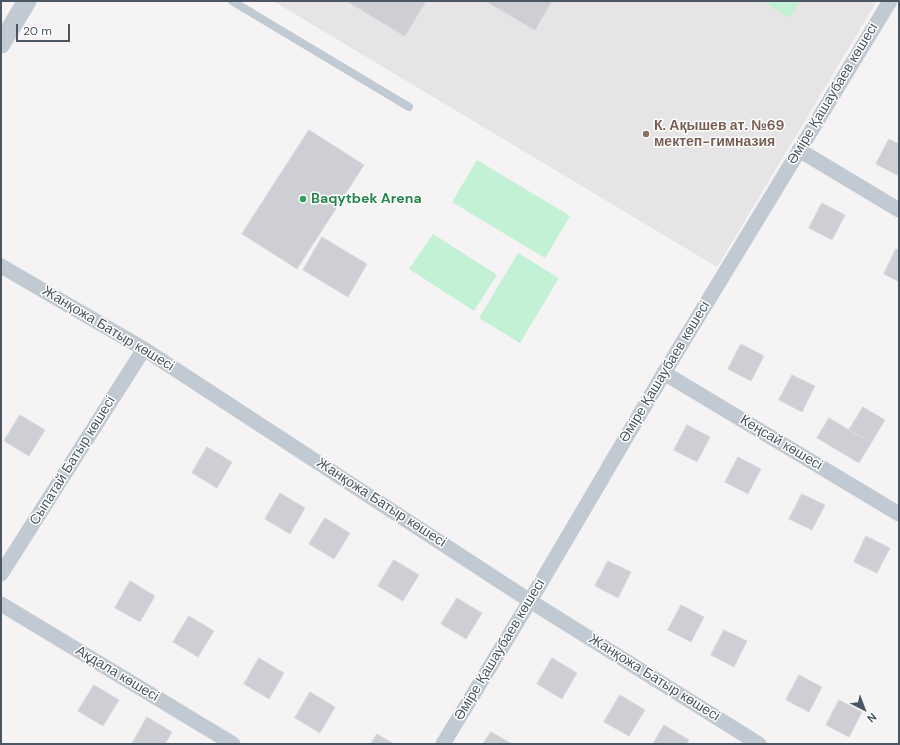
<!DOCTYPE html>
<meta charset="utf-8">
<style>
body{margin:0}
#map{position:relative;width:900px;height:745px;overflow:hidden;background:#f5f3f3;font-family:"DM Sans",sans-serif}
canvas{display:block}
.frame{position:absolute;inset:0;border:2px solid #4a5661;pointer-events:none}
.north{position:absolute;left:844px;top:689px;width:40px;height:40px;-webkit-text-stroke:3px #fff;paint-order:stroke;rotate:138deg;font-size:11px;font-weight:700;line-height:16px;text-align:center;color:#4a5661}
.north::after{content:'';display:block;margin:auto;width:14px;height:18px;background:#4a5661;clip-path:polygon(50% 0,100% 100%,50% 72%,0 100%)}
.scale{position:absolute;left:16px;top:24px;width:54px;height:18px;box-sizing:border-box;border:2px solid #4a5661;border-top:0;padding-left:5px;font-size:12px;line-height:14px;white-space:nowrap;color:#4a5661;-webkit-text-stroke:3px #fff;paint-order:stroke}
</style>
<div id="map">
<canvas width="900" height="745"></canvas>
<div class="frame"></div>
<div class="north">N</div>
<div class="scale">20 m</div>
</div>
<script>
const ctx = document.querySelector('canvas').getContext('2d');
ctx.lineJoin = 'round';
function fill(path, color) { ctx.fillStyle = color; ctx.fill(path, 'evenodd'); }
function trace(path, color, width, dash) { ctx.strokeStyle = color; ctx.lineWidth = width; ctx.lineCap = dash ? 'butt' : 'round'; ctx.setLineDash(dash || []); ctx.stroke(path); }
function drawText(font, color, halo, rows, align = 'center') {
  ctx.font = font + ' "DM Sans",sans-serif'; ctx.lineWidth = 3; ctx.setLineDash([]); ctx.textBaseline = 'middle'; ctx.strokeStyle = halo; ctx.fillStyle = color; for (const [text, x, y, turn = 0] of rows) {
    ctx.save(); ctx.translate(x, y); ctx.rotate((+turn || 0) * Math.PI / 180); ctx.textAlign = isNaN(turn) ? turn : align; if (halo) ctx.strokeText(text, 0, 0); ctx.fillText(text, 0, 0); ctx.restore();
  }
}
const education = new Path2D(`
 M 273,1 L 877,1 L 717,267 Z`);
const green = new Path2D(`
 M 762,1 L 800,1 L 790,18 Z
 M 477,160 L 570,216 L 545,258 L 452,202 Z
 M 433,234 L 497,275 L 474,311 L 409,269 Z
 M 518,253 L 559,278 L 520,343 L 479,318 Z`);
const building = new Path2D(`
 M 347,1 L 426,1 L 405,36 Z
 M 486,1 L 552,1 L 535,30 Z
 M 309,130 L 364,165 L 297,269 L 242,234 Z
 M 889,139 L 899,144 L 899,176 L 876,164 Z
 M 822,203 L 845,215 L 832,240 L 809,228 Z
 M 322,237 L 367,264 L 348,297 L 303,270 Z
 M 896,249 L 899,250 L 899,282 L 884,274 Z
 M 741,344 L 764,356 L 751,381 L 728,369 Z
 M 792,375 L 815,386 L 802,412 L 779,400 Z
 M 863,407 L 885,420 L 871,443 L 849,430 Z
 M 20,415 L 45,430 L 29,456 L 4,441 Z
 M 829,418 L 871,443 L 859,463 L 817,438 Z
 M 687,425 L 710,437 L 697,462 L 674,450 Z
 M 207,447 L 232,462 L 217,488 L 192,473 Z
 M 738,457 L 761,469 L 748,494 L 725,482 Z
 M 280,493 L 305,508 L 290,534 L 265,519 Z
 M 802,494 L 825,505 L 812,530 L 789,519 Z
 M 325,518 L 350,533 L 334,559 L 309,544 Z
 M 866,536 L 890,548 L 877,573 L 854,562 Z
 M 394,560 L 419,575 L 403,601 L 378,586 Z
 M 608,561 L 631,572 L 618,598 L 595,586 Z
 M 130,581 L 155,596 L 140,622 L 115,608 Z
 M 457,598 L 482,613 L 466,639 L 441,624 Z
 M 681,605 L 704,617 L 691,642 L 668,630 Z
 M 189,616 L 214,631 L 198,657 L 173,642 Z
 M 724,630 L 747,641 L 734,667 L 711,655 Z
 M 259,658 L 284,673 L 269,699 L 244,684 Z
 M 552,658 L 577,673 L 562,699 L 537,684 Z
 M 799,675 L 822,687 L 809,712 L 786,700 Z
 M 94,685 L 119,700 L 103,726 L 78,711 Z
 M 310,692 L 335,707 L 320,733 L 295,718 Z
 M 620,695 L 645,710 L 629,736 L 604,722 Z
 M 839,700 L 862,712 L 849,737 L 826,725 Z
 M 147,717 L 172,732 L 165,744 L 132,744 Z
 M 664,725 L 689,740 L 687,744 L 653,744 Z
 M 491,732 L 512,744 L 483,744 Z
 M 377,734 L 394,744 L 371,744 Z`);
const service = new Path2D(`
 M 232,1 L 409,107`);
const minor = new Path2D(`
 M 799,150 L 899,210
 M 1,266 L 144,349 L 530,601 L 759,744
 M 664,373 L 899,514
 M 1,574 L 144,349
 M 1,604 L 233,744
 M 443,744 L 530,601 L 664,373 L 890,1`);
const tertiary = new Path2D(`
 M 1,44 L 27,1`);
const markers = [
 [646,134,4,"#8d6e63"],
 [303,199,4,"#2e9e5b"]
];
const streetNames = [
 ["Әміре Қашаубаев көшесі",833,94,-59],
 ["Жанқожа Батыр көшесі",108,329,31],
 ["Әміре Қашаубаев көшесі",665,372,-59],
 ["Кеңсай көшесі",781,443,31],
 ["Сыпатай Батыр көшесі",73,461,-58],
 ["Жанқожа Батыр көшесі",381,503,33],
 ["Әміре Қашаубаев көшесі",500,650,-59],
 ["Ақдала көшесі",117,674,31],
 ["Жанқожа Батыр көшесі",654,678,32]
];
const educationNames = [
 ["К. Ақышев ат. №69",654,126],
 ["мектеп-гимназия",654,142]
];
const leisureNames = [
 ["Baqytbek Arena",311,199]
];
fill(education, '#e6e4e5');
fill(green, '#c3f1d5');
fill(building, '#cdcfd5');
trace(building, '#d7d9de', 1);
trace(service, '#c1cad2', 8);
trace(minor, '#c1cad2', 15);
trace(tertiary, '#c1cad2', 19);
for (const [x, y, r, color] of markers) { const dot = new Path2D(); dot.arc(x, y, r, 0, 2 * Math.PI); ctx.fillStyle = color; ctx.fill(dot); trace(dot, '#fff', 1.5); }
drawText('14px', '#4a5661', '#fff', streetNames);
drawText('bold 14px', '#785e54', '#fff', educationNames, 'left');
drawText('bold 14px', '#27864d', '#fff', leisureNames, 'left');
</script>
